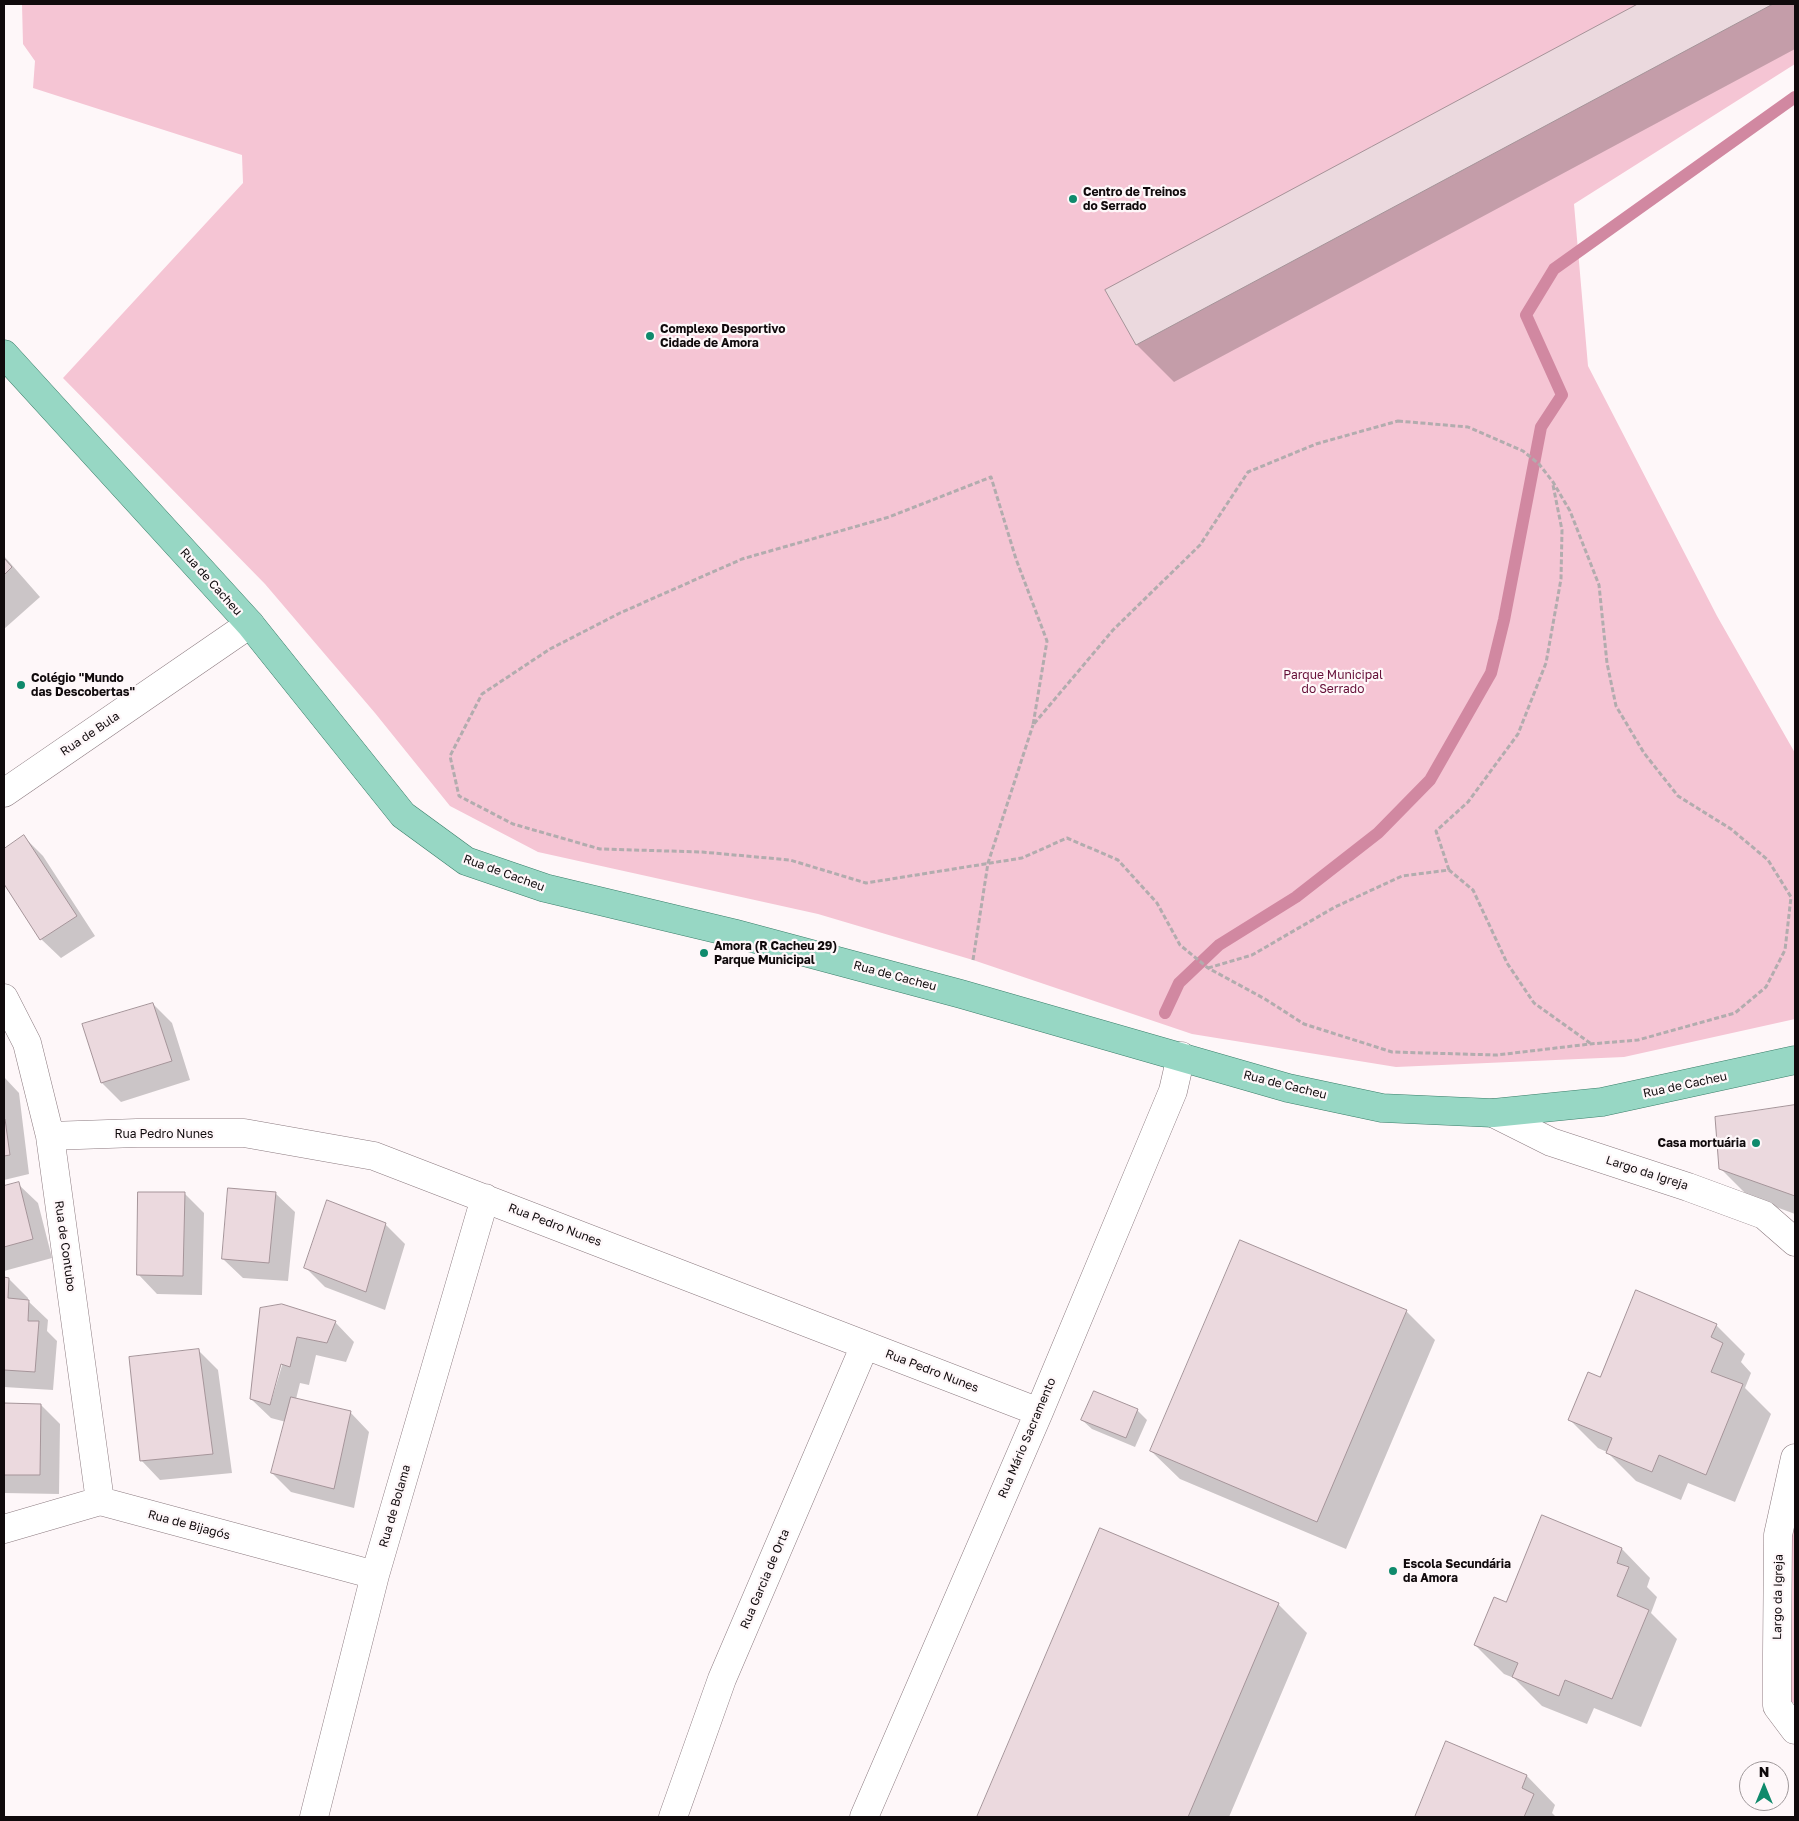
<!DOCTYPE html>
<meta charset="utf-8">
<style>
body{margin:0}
#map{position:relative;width:1799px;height:1821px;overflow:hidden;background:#fef7f9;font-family:"Golos Text",sans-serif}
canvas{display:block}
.frame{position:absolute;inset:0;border:5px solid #100a0c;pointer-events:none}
.north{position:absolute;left:1739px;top:1761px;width:50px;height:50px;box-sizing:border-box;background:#fef7f9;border:1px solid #9f989a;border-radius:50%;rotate:0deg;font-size:14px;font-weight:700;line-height:20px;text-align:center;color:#100a0c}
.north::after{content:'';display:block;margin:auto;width:18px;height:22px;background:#0f8a6c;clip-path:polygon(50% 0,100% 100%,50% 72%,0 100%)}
</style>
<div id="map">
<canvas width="1799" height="1821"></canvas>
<div class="frame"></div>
<div class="north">N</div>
</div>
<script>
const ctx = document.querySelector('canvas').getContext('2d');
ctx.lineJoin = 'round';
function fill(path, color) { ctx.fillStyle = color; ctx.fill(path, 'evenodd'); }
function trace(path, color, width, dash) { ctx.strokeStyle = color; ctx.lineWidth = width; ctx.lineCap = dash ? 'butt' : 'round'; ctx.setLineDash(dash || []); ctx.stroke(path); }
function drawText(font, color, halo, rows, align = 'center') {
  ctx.font = font + ' "Golos Text",sans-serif'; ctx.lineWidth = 4.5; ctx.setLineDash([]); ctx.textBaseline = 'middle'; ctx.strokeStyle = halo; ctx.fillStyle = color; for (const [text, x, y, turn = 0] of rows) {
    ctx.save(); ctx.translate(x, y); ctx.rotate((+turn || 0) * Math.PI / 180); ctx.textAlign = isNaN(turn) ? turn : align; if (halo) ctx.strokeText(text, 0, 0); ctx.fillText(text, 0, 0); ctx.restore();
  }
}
const green = new Path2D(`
 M 22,4 L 1795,4 L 1795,64 L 1574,204 L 1588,366 L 1717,616 L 1795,753 L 1795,1019 L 1624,1057 L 1396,1067 L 1192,1034 L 973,960 L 818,914 L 538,852 L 450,806 L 375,713 L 265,584 L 63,378 L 243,183 L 242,155 L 33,88 L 35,61 L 23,44 Z
 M 1795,1489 L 1795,1704 L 1785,1697 L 1794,1493 Z`);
const shadow = new Path2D(`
 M 1641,4 L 1795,4 L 1795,49 L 1174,382 L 1137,345 L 1107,290 Z
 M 4,556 L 40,597 L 4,629 Z
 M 24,837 L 43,856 L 95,936 L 61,958 L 41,939 L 4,882 L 4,850 Z
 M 153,1004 L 172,1023 L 190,1080 L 121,1102 L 102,1083 L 84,1025 Z
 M 4,1077 L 19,1093 L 29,1174 L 4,1180 Z
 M 1795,1106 L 1795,1214 L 1749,1197 L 1720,1168 L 1716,1118 Z
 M 18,1184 L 38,1203 L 52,1258 L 4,1271 L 4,1187 Z
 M 184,1193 L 204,1213 L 202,1295 L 157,1294 L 138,1274 Z
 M 275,1193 L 295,1212 L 288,1281 L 243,1278 L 223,1259 Z
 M 385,1224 L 405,1244 L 385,1310 L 325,1287 L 306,1268 Z
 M 4,1279 L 9,1279 L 28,1298 L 28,1301 L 48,1320 L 47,1331 L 57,1341 L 53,1390 L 4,1387 Z
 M 261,1309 L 335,1322 L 354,1342 L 346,1362 L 316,1355 L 309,1385 L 300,1383 L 296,1399 L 350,1412 L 369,1432 L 354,1508 L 291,1492 L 272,1473 L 286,1422 L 271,1418 L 251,1399 ZM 282,1358 L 284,1359 L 271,1402 L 271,1396 Z
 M 1406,1311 L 1435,1340 L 1346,1549 L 1180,1479 L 1151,1451 Z
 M 1716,1325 L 1745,1354 L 1741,1362 L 1751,1373 L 1745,1388 L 1771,1414 L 1735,1502 L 1688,1483 L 1681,1500 L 1636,1481 L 1607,1452 L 1598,1448 L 1570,1420 L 1600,1379 Z
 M 199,1351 L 218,1370 L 232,1473 L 160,1480 L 141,1460 Z
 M 4,1404 L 41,1405 L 60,1424 L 59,1494 L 4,1493 Z
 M 1137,1410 L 1147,1420 L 1135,1447 L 1092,1429 L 1082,1420 Z
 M 1542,1517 L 1622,1549 L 1650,1578 L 1647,1587 L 1657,1597 L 1651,1613 L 1677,1639 L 1641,1727 L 1594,1708 L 1587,1724 L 1542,1706 L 1514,1678 L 1504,1674 L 1475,1645 L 1507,1603 Z
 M 1101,1529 L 1278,1604 L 1307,1633 L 1229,1817 L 978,1817 Z
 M 1447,1743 L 1527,1776 L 1555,1805 L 1552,1813 L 1556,1817 L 1417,1817 Z`);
const stream = new Path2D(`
 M 1165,1013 L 1179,983 L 1219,945 L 1296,897 L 1378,833 L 1430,780 L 1491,673 L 1504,620 L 1541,427 L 1562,395 L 1526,315 L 1554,269 L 1795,97`);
const building = new Path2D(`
 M 1638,4 L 1773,4 L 1136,345 L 1105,290 Z
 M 4,558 L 12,567 L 4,575 Z
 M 24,835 L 77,916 L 40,940 L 4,884 L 4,849 Z
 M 153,1003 L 172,1061 L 101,1083 L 82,1024 Z
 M 1795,1105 L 1795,1196 L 1719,1169 L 1715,1117 Z
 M 4,1119 L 5,1119 L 10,1155 L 4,1156 Z
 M 19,1182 L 33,1239 L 4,1247 L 4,1186 Z
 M 228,1188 L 276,1192 L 269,1263 L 222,1259 Z
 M 138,1192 L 185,1192 L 183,1276 L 137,1275 Z
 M 327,1200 L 386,1223 L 366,1292 L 304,1268 Z
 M 1240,1240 L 1407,1310 L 1317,1522 L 1150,1451 Z
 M 4,1277 L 9,1278 L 8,1298 L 29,1300 L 28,1321 L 39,1321 L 35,1372 L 4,1370 Z
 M 1636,1290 L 1717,1324 L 1711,1337 L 1723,1343 L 1711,1372 L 1743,1384 L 1706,1475 L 1659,1455 L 1652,1472 L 1606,1453 L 1612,1438 L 1568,1420 L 1588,1372 L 1600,1377 Z
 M 282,1304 L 336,1321 L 327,1343 L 297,1337 L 290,1367 L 281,1364 L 270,1405 L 250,1399 L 260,1308 Z
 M 199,1349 L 213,1454 L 140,1461 L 129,1357 Z
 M 1094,1391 L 1138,1409 L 1126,1438 L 1081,1420 Z
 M 291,1397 L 351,1411 L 334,1489 L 271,1473 Z
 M 4,1403 L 41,1404 L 40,1475 L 4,1475 Z
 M 1542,1515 L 1622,1548 L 1617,1563 L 1629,1567 L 1617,1596 L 1649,1610 L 1612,1699 L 1565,1680 L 1559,1696 L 1512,1677 L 1518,1663 L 1474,1645 L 1494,1597 L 1506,1602 Z
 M 1100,1528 L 1279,1603 L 1188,1817 L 977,1817 Z
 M 1446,1741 L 1527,1775 L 1522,1788 L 1534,1794 L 1524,1817 L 1415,1817 Z`);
const path = new Path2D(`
 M 1398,421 L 1468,427 L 1523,451 L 1539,464 L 1553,482 L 1570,511 L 1599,585 L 1607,663 L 1616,706 L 1644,753 L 1678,796 L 1731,829 L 1768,860 L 1791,897 L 1785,950 L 1766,987 L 1735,1013 L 1638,1040 L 1590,1044 L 1497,1055 L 1392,1052 L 1304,1024 L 1265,999 L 1208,968 L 1180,945 L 1157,903 L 1118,860 L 1067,838 L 1022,858 L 866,883 L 790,860 L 702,852 L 600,849 L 513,824 L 459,796 L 450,756 L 482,694 L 550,649 L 620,613 L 742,559 L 889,517 L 991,477 L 1016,559 L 1047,641 L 1033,725 L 1113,630 L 1200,545 L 1248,472 L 1316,444 Z
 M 1449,870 L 1436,831 L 1468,802 L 1518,734 L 1546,663 L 1561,579 L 1562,530 L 1553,485
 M 973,960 L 988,863 L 1033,725
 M 1208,968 L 1252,955 L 1335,907 L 1402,876 L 1449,870 L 1473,890 L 1507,963 L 1534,1003 L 1590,1043`);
const minor = new Path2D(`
 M 4,793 L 250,624
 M 4,998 L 27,1043 L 50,1136 L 100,1501
 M 1493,1113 L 1551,1142 L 1688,1187 L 1764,1215 L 1795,1242
 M 50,1136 L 137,1133 L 244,1133 L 374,1156 L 1039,1412
 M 1795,1458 L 1778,1535 L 1777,1653 L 1777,1706 L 1795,1730
 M 4,1529 L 100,1501 L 375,1575
 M 314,1817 L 375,1575 L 485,1198
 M 673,1817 L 722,1679 L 865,1345
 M 864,1817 L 1039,1412 L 1173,1091 L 1181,1056`);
const major = new Path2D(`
 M 4,354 L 250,624 L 403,815 L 466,861 L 545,888 L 733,933 L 961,994 L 1288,1088 L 1382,1108 L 1493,1113 L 1602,1102 L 1795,1060`);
const markers = [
 [1073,199,5,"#0f8a6c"],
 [650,336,5,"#0f8a6c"],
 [21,685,5,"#0f8a6c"],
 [704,953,5,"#0f8a6c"],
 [1756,1143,5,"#0f8a6c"],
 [1393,1571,5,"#0f8a6c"]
];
const poiNames = [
 ["Centro de Treinos",1083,192],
 ["do Serrado",1083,206],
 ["Complexo Desportivo",660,329],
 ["Cidade de Amora",660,343],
 ["Colégio \"Mundo",31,678],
 ["das Descobertas\"",31,692],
 ["Amora (R Cacheu 29)",714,946],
 ["Parque Municipal",714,960],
 ["Casa mortuária",1746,1143,"right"],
 ["Escola Secundária",1403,1564],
 ["da Amora",1403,1578]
];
const streetNames = [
 ["Rua de Cacheu",211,582,48],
 ["Rua de Bula",90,734,-34],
 ["Rua de Cacheu",504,873,20],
 ["Rua de Cacheu",895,976,15],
 ["Rua de Cacheu",1285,1085,14],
 ["Rua de Cacheu",1685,1085,-12],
 ["Rua Pedro Nunes",164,1134],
 ["Largo da Igreja",1647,1173,18],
 ["Rua Pedro Nunes",555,1225,21],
 ["Rua de Contubo",65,1246,82],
 ["Rua Pedro Nunes",932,1371,21],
 ["Rua Mário Sacramento",1027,1438,-67],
 ["Rua de Bolama",395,1506,-74],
 ["Rua de Bijagós",189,1525,15],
 ["Rua Garcia de Orta",765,1579,-67],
 ["Largo da Igreja",1778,1597,-89]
];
const parkNames = [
 ["Parque Municipal",1333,675],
 ["do Serrado",1333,689]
];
fill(green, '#f5c5d4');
fill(shadow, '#0003');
trace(stream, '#d188a1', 12);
fill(building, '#ebd9de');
trace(building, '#a59499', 1);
trace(minor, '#8c7b80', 29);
trace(major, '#3b7e6a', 29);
trace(path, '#b2acae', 3, [5, 2.5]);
trace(minor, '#fff', 28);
trace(major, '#97d7c4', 28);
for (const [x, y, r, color] of markers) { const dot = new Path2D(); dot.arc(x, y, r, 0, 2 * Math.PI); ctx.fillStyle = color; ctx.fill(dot); trace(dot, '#fef7f9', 2); }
drawText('bold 12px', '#100a0c', '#fef7f9', poiNames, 'left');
drawText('12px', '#100a0c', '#fef7f9', streetNames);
drawText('12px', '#640e37', '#fef7f9', parkNames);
</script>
